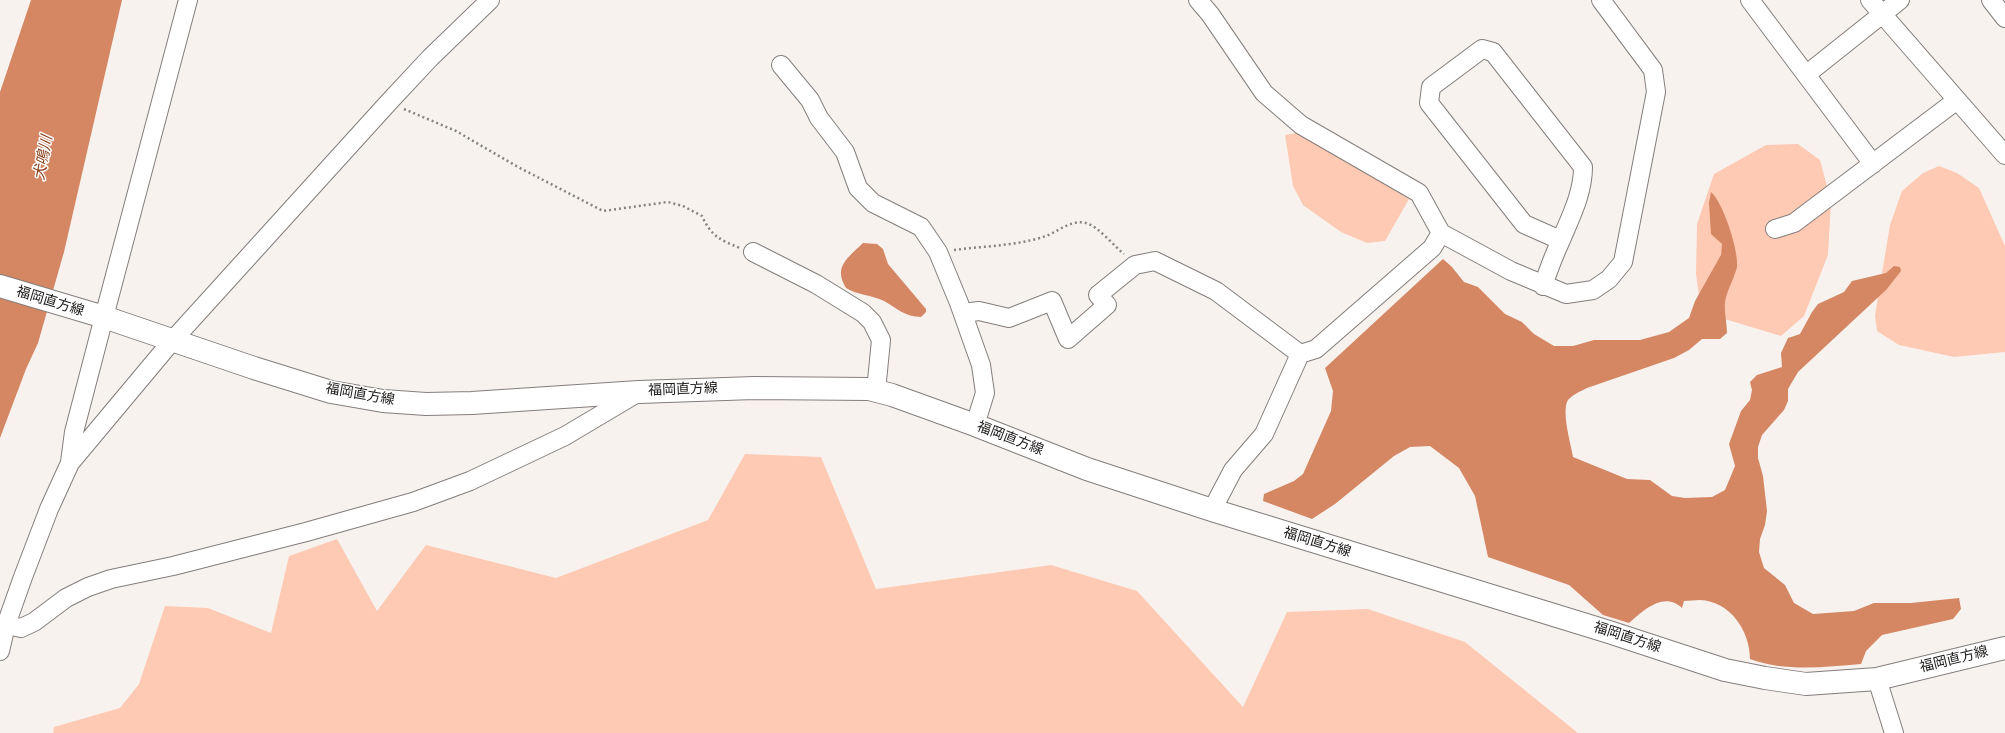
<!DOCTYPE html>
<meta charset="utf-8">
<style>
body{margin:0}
canvas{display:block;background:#f8f2ef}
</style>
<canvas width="2005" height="733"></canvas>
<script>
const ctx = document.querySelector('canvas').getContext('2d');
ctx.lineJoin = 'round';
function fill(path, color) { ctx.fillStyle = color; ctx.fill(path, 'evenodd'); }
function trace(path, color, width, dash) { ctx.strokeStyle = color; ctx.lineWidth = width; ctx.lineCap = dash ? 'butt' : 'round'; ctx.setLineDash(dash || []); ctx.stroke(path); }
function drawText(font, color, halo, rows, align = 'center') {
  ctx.font = font + ' Poppins,"Noto Sans JP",sans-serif'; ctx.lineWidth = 3; ctx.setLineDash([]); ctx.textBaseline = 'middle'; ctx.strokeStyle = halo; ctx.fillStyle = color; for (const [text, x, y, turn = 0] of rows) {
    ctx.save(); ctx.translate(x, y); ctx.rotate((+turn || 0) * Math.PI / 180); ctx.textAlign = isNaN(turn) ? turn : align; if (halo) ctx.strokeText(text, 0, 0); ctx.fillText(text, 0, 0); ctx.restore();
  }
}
const green = new Path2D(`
 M 1301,132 L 1409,199 L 1385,241 L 1367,243 L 1341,232 L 1303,205 L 1293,186 L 1285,135 Z
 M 1798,144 L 1820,160 L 1831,201 L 1828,255 L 1804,316 L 1781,336 L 1718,317 L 1700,303 L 1696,274 L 1697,224 L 1714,174 L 1766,145 Z
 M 1939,166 L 1957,173 L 1979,188 L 2005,246 L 2005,352 L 1954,357 L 1899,345 L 1877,331 L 1875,315 L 1890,225 L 1902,191 L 1923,173 Z
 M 745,454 L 821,457 L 876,589 L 1051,565 L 1137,591 L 1243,707 L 1287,612 L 1368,609 L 1465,642 L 1578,733 L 53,733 L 54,727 L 120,708 L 139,684 L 165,606 L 208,608 L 271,633 L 289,556 L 337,539 L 377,611 L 426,545 L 556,578 L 708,520 Z`);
const water = new Path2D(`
 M 31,0 L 122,0 L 64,252 L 38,343 L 26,369 L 0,438 L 0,92 Z
 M 1711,192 C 1723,202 1739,251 1737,267 C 1734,279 1727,290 1725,302 C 1724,312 1727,323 1727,333 L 1720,339 L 1702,339 L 1689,350 L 1674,358 L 1587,388 C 1581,391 1572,395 1568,400 C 1561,411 1571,444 1573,457 L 1627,479 L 1650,480 L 1672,496 L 1685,498 L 1712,497 L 1725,490 L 1735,466 L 1729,444 L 1741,411 L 1750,400 L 1752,390 L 1750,382 L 1757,375 L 1782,367 L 1781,353 L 1788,338 L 1800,334 L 1812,312 L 1818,304 L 1844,292 L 1852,281 L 1886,273 L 1894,266 L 1900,267 L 1901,271 L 1886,290 L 1798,372 L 1788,389 L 1788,401 L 1784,410 L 1762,435 L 1758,447 L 1758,458 L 1763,476 L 1767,511 L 1765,525 L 1760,539 L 1759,552 L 1764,568 L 1785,585 L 1794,603 L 1813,614 L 1854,611 L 1874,603 L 1911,603 L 1959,598 L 1961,609 L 1953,619 L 1882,635 L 1866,651 L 1861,664 C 1824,667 1785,672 1750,659 C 1750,631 1730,601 1700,600 C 1695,600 1689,601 1684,601 L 1682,608 C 1664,591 1644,610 1629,623 L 1603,615 L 1569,585 L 1488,557 L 1475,496 L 1459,468 L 1430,446 L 1410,447 L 1394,456 L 1335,504 L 1312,519 L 1263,501 L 1264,494 L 1294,481 L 1303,474 L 1331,411 L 1333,391 L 1325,368 L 1443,259 L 1452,267 L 1464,282 L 1478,287 L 1505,314 L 1522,322 L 1534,334 L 1554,346 L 1573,346 L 1594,340 L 1640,340 L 1669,332 L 1689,318 L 1695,301 L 1721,255 L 1722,244 L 1711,234 L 1709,203 Z
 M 863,243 L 877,244 L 883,249 L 888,264 L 926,309 L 926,312 L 921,317 C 905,317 897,308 884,301 C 872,295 857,295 846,288 C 833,266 848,258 863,243 Z`);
const path = new Path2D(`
 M 404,109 L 456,131 L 518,167 L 603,211 L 668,202 L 683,206 L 702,216 C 711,236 720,240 740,248
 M 954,250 C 984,246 1014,246 1043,237 C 1057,233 1070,219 1086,223 C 1098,226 1114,246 1124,254`);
const minor = new Path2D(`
 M 1198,0 L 1210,14 L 1264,93 L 1301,125 L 1419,193 L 1441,233 L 1511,271 L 1566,294 L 1593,290 L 1609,279 L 1623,262 L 1656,92 L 1653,70 L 1601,0
 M 1750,0 L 1873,164
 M 1870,0 L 2005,155
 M 1991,0 L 2005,18
 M 781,65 L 810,100 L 819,118 L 845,152 L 858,188 L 873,203 L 921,227 L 938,252 L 959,303 L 981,365 L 985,393 L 975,425
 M 1807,74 L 1900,0
 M 1775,229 L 1794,223 L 1957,100
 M 753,252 L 816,284 L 863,313 L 872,322 L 881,340 L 876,391
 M 1543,286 C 1548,271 1554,255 1561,240 C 1571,216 1583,193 1583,167 L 1493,52 L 1482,49 L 1431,87 L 1429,103 L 1524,224 L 1560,240
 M 963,313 L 979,311 L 1009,318 L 1052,301 L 1068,339 L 1107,305 L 1098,295 L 1135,265 L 1155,261 L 1216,291 L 1300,354
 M 70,462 L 74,432 L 104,317 L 188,0
 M 1212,510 L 1233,470 L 1264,434 L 1300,354 L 1316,349 L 1432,248 L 1441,233
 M 6,625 L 21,628 L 34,622 L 66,598 L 88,587 L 111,579 L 173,566 L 306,532 L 413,502 L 470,481 L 565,436 L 639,392
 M 0,651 L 6,625 L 23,577 L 49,509 L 70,463 L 172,341 L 388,103 L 430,58 L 490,0
 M 1877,679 L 1894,733`);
const major = new Path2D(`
 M 0,286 L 104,317 L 254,368 L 331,392 L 383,401 L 426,404 L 472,403 L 639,392 L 754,388 L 869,389 L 892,395 L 975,425 L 1087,469 L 1212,510 L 1609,632 L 1725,670 L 1765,678 L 1806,684 L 1877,679 L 2005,648`);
const streetNames = [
 ["福岡直方線",50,302,17],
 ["福岡直方線",683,390,-2],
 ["福岡直方線",360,395,10],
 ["福岡直方線",1010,439,21],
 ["福岡直方線",1317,543,17],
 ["福岡直方線",1627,638,18],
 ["福岡直方線",1954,660,-14]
];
const waterNames = [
 ["犬鳴川",44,158,-79]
];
fill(green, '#fecab3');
fill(water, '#d58764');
trace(minor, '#847e7c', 20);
trace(major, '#847e7c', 24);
trace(path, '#868280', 2.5, [2, 3]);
trace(minor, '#fff', 18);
trace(major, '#fff', 22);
drawText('14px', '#1c1a19', '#fff', streetNames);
drawText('italic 15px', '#883f1b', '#fff', waterNames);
</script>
